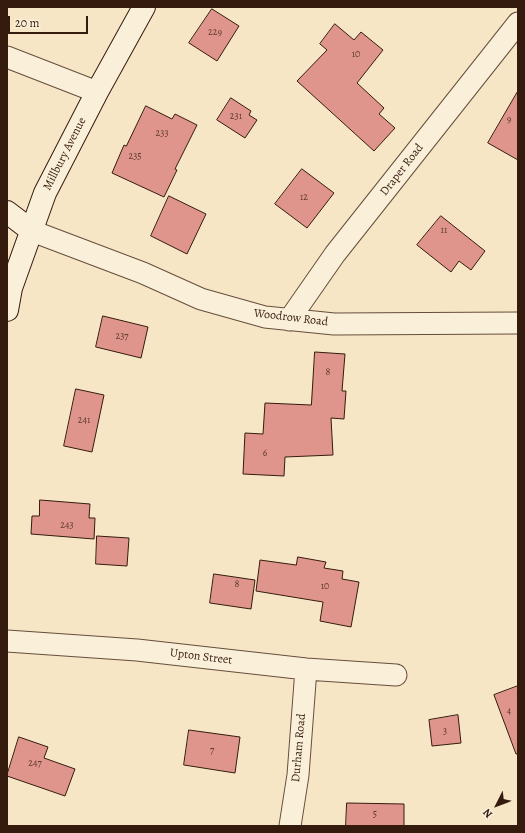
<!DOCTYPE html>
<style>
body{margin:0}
#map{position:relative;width:525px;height:833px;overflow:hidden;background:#f7e6c5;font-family:Alegreya,serif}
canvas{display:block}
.frame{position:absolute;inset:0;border:8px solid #341b0e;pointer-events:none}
.north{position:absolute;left:477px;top:785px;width:40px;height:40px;-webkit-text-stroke:3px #faefd9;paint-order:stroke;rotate:228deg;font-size:11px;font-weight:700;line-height:16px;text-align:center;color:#341b0e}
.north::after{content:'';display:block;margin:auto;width:14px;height:18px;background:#341b0e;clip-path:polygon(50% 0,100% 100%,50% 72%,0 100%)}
.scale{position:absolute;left:8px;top:16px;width:80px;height:18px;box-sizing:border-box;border:2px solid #341b0e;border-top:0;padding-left:5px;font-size:12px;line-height:14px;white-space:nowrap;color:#341b0e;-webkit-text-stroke:3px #faefd9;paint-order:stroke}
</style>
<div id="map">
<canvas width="525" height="833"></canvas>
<div class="frame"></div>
<div class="north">N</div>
<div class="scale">20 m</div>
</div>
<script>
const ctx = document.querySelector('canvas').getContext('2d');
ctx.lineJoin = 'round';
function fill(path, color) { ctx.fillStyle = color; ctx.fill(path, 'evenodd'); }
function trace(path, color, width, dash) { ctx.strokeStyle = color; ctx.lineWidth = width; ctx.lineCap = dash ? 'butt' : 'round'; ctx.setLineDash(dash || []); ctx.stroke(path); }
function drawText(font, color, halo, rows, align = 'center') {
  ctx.font = font + ' Alegreya,serif'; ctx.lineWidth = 3; ctx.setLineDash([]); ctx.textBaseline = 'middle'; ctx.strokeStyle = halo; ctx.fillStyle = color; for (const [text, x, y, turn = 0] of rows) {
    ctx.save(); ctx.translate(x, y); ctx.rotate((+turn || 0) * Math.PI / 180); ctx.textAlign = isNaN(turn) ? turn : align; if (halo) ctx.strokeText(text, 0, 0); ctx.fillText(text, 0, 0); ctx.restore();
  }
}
const building = new Path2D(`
 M 212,9 L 239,26 L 217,61 L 189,43 Z
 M 335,24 L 354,40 L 361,32 L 383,50 L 357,83 L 384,108 L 379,114 L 395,128 L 374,151 L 297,81 L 327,50 L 320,44 Z
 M 518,91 L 518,160 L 488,143 Z
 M 231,98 L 251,111 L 249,115 L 257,120 L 245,138 L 217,120 Z
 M 146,106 L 172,119 L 175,114 L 197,125 L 175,169 L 177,170 L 164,197 L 112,173 L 124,145 L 126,146 Z
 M 302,169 L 334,193 L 307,228 L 275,204 Z
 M 169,196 L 206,214 L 187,254 L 151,236 Z
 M 441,216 L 485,251 L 471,270 L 459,261 L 451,272 L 417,245 Z
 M 103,316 L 148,327 L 141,358 L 96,347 Z
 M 315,352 L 345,354 L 342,391 L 346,391 L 344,419 L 331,418 L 333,455 L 285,457 L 284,476 L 243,474 L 245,433 L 263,434 L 265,403 L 311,405 Z
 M 76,389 L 104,395 L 92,452 L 64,446 Z
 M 40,500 L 90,504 L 89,518 L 95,518 L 94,539 L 31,534 L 32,516 L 39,516 Z
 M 97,536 L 129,538 L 127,566 L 96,564 Z
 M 298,557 L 326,562 L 324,568 L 343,571 L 342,579 L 359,582 L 351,627 L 320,621 L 323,602 L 256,591 L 260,560 L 296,565 Z
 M 214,574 L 255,580 L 251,609 L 210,603 Z
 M 518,686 L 518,754 L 516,754 L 494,695 Z
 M 458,715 L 461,743 L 432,746 L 429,720 Z
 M 189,730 L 240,737 L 235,773 L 184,765 Z
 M 19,737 L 48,747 L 44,758 L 75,769 L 65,796 L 7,776 Z
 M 347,803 L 404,804 L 404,826 L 346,826 Z`);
const street = new Path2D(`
 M 7,57 L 97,92
 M 32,231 L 143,273 L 201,299 L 265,317 L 334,324 L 518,323
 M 289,320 L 335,254 L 518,23
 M 7,641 L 137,650 L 306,669 L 396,675
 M 290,826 L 298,775 L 306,669`);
const secondary = new Path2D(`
 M 7,212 L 32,231
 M 7,310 L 11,288 L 45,193 L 97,92 L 144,7`);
const numberNames = [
 ["229",215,33],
 ["10",356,55],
 ["231",236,117],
 ["9",509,120],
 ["233",162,134],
 ["235",135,157],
 ["12",304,198],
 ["11",444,231],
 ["237",122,337],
 ["8",328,373],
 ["241",84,421],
 ["6",265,454],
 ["243",67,526],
 ["8",237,585],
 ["10",325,587],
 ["4",509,712],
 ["3",445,732],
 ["7",212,751],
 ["247",35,764],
 ["5",375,815]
];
const streetNames = [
 ["Millbury Avenue",65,154,-63],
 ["Draper Road",402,170,-52],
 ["Woodrow Road",291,318,7],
 ["Upton Street",201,657,7],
 ["Durham Road",299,748,-85]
];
fill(building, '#df958c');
trace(building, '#341b0e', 1);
trace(street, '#654e3c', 23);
trace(secondary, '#341b0e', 24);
trace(street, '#faefd9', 21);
trace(secondary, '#faefd9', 22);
drawText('10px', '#5f3a2e', null, numberNames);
drawText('12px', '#341b0e', '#faefd9', streetNames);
</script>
